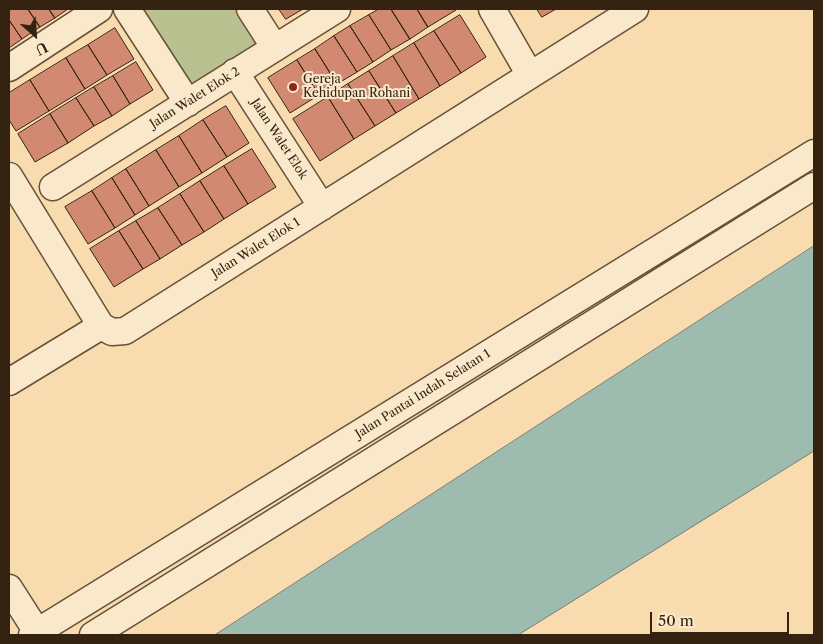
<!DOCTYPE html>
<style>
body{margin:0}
#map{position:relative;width:823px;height:644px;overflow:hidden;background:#f8dbaf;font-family:"Libre Caslon Text",serif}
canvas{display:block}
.frame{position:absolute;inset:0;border:10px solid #352312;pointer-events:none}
.north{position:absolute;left:10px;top:10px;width:50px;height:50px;-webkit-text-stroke:4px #fae8cb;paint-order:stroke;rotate:154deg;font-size:14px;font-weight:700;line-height:20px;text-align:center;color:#352312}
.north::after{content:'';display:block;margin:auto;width:18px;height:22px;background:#352312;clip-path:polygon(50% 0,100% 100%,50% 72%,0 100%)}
.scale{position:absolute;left:650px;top:612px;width:139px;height:22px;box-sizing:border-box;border:2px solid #352312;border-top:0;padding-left:6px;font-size:15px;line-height:18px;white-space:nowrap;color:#352312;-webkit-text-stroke:4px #fae8cb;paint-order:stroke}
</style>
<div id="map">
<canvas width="823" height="644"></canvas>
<div class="frame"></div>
<div class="north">U</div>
<div class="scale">50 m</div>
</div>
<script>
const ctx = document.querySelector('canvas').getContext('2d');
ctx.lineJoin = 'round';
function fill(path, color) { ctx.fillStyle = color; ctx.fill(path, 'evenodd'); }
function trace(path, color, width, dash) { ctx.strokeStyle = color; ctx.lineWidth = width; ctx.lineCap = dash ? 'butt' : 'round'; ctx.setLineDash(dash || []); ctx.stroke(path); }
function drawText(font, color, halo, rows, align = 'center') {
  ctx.font = font + ' "Libre Caslon Text",serif'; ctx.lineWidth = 4; ctx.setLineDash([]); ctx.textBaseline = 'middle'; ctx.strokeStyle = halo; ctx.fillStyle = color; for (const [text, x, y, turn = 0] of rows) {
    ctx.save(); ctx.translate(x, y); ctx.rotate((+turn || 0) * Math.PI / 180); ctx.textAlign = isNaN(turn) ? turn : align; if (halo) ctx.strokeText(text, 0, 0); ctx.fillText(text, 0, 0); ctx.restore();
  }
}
const green = new Path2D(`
 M 137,9 L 241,9 L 263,44 L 191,90 Z`);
const water = new Path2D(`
 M 814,246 L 814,451 L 518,635 L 215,635 Z`);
const building = new Path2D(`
 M 9,9 L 28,9 L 40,27 L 22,39 L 9,20 Z
 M 28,9 L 49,9 L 55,18 L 40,27 Z
 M 49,9 L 68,9 L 55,18 Z
 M 279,9 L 303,9 L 286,19 Z
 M 379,9 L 391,9 L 410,39 L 391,50 L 369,15 Z
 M 391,9 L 417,9 L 428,27 L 410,39 Z
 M 417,9 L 455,9 L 456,10 L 428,27 Z
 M 537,9 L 556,9 L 542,17 Z
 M 369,15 L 391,50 L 373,62 L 350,26 Z
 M 460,15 L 486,57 L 461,73 L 434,31 Z
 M 9,20 L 22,39 L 9,48 Z
 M 350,26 L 373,62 L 357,72 L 334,36 Z
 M 115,28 L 134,59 L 107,75 L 88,45 Z
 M 434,31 L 461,73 L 440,86 L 414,43 Z
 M 334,36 L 357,72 L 337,84 L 315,49 Z
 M 414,43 L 440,86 L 419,99 L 393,56 Z
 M 88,45 L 107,75 L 85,89 L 66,58 Z
 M 315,49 L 337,84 L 319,95 L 297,60 Z
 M 393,56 L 419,99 L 396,113 L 369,71 Z
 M 66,58 L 85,89 L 49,111 L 30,80 Z
 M 297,60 L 319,95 L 290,113 L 268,78 Z
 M 136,62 L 153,90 L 130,104 L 113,76 Z
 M 369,71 L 396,113 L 375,126 L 348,84 Z
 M 113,76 L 130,104 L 112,116 L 94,87 Z
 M 30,80 L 49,111 L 16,131 L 9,120 L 9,93 Z
 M 348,84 L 375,126 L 354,139 L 328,97 Z
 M 94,87 L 112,116 L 94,126 L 76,98 Z
 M 328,97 L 354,139 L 320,161 L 293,119 Z
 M 76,98 L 94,126 L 68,143 L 50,114 Z
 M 226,106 L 249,143 L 227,157 L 203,120 Z
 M 50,114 L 68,143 L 35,162 L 18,134 Z
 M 203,120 L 227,157 L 202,173 L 179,136 Z
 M 179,136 L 202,173 L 179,187 L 156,150 Z
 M 252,149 L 276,187 L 248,204 L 224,166 Z
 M 156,150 L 179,187 L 149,206 L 126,169 Z
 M 224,166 L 248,204 L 224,219 L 200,181 Z
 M 126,169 L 149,206 L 135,215 L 112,178 Z
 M 112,178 L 135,215 L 115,228 L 92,191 Z
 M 200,181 L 224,219 L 204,232 L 180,194 Z
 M 92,191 L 115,228 L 88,244 L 65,207 Z
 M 180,194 L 204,232 L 182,245 L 158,208 Z
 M 158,208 L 182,245 L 160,259 L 136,221 Z
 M 136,221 L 160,259 L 143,269 L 119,231 Z
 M 119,231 L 143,269 L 114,287 L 90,249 Z`);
const minor = new Path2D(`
 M 127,9 L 188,103
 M 250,9 L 275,48
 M 492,9 L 530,75
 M 9,68 L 99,9
 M 235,72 L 322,207
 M 9,176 L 101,326 L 112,332 L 125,331 L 635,9
 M 53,187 L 337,9
 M 9,382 L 101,326
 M 9,588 L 39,635
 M 32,635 L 814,153
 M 93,635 L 814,186`);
const markers = [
 [293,87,5,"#8f2418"]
];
const poiNames = [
 ["Gereja",303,80],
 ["Kehidupan Rohani",303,94]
];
const streetNames = [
 ["Jalan Walet Elok 2",195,98,-32],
 ["Jalan Walet Elok",279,139,57],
 ["Jalan Walet Elok 1",256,248,-32],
 ["Jalan Pantai Indah Selatan 1",423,394,-32]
];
fill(green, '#b8c18f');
fill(water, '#9ebbb0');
trace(water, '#747e71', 1);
fill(building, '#d18971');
trace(building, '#352312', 1);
trace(minor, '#665139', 29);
trace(minor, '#fae8cb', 26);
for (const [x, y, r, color] of markers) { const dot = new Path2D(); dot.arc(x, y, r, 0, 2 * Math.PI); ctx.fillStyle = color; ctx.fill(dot); trace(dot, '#fae8cb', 2); }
drawText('12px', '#352312', '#fae8cb', poiNames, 'left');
drawText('12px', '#352312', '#fae8cb', streetNames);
</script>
